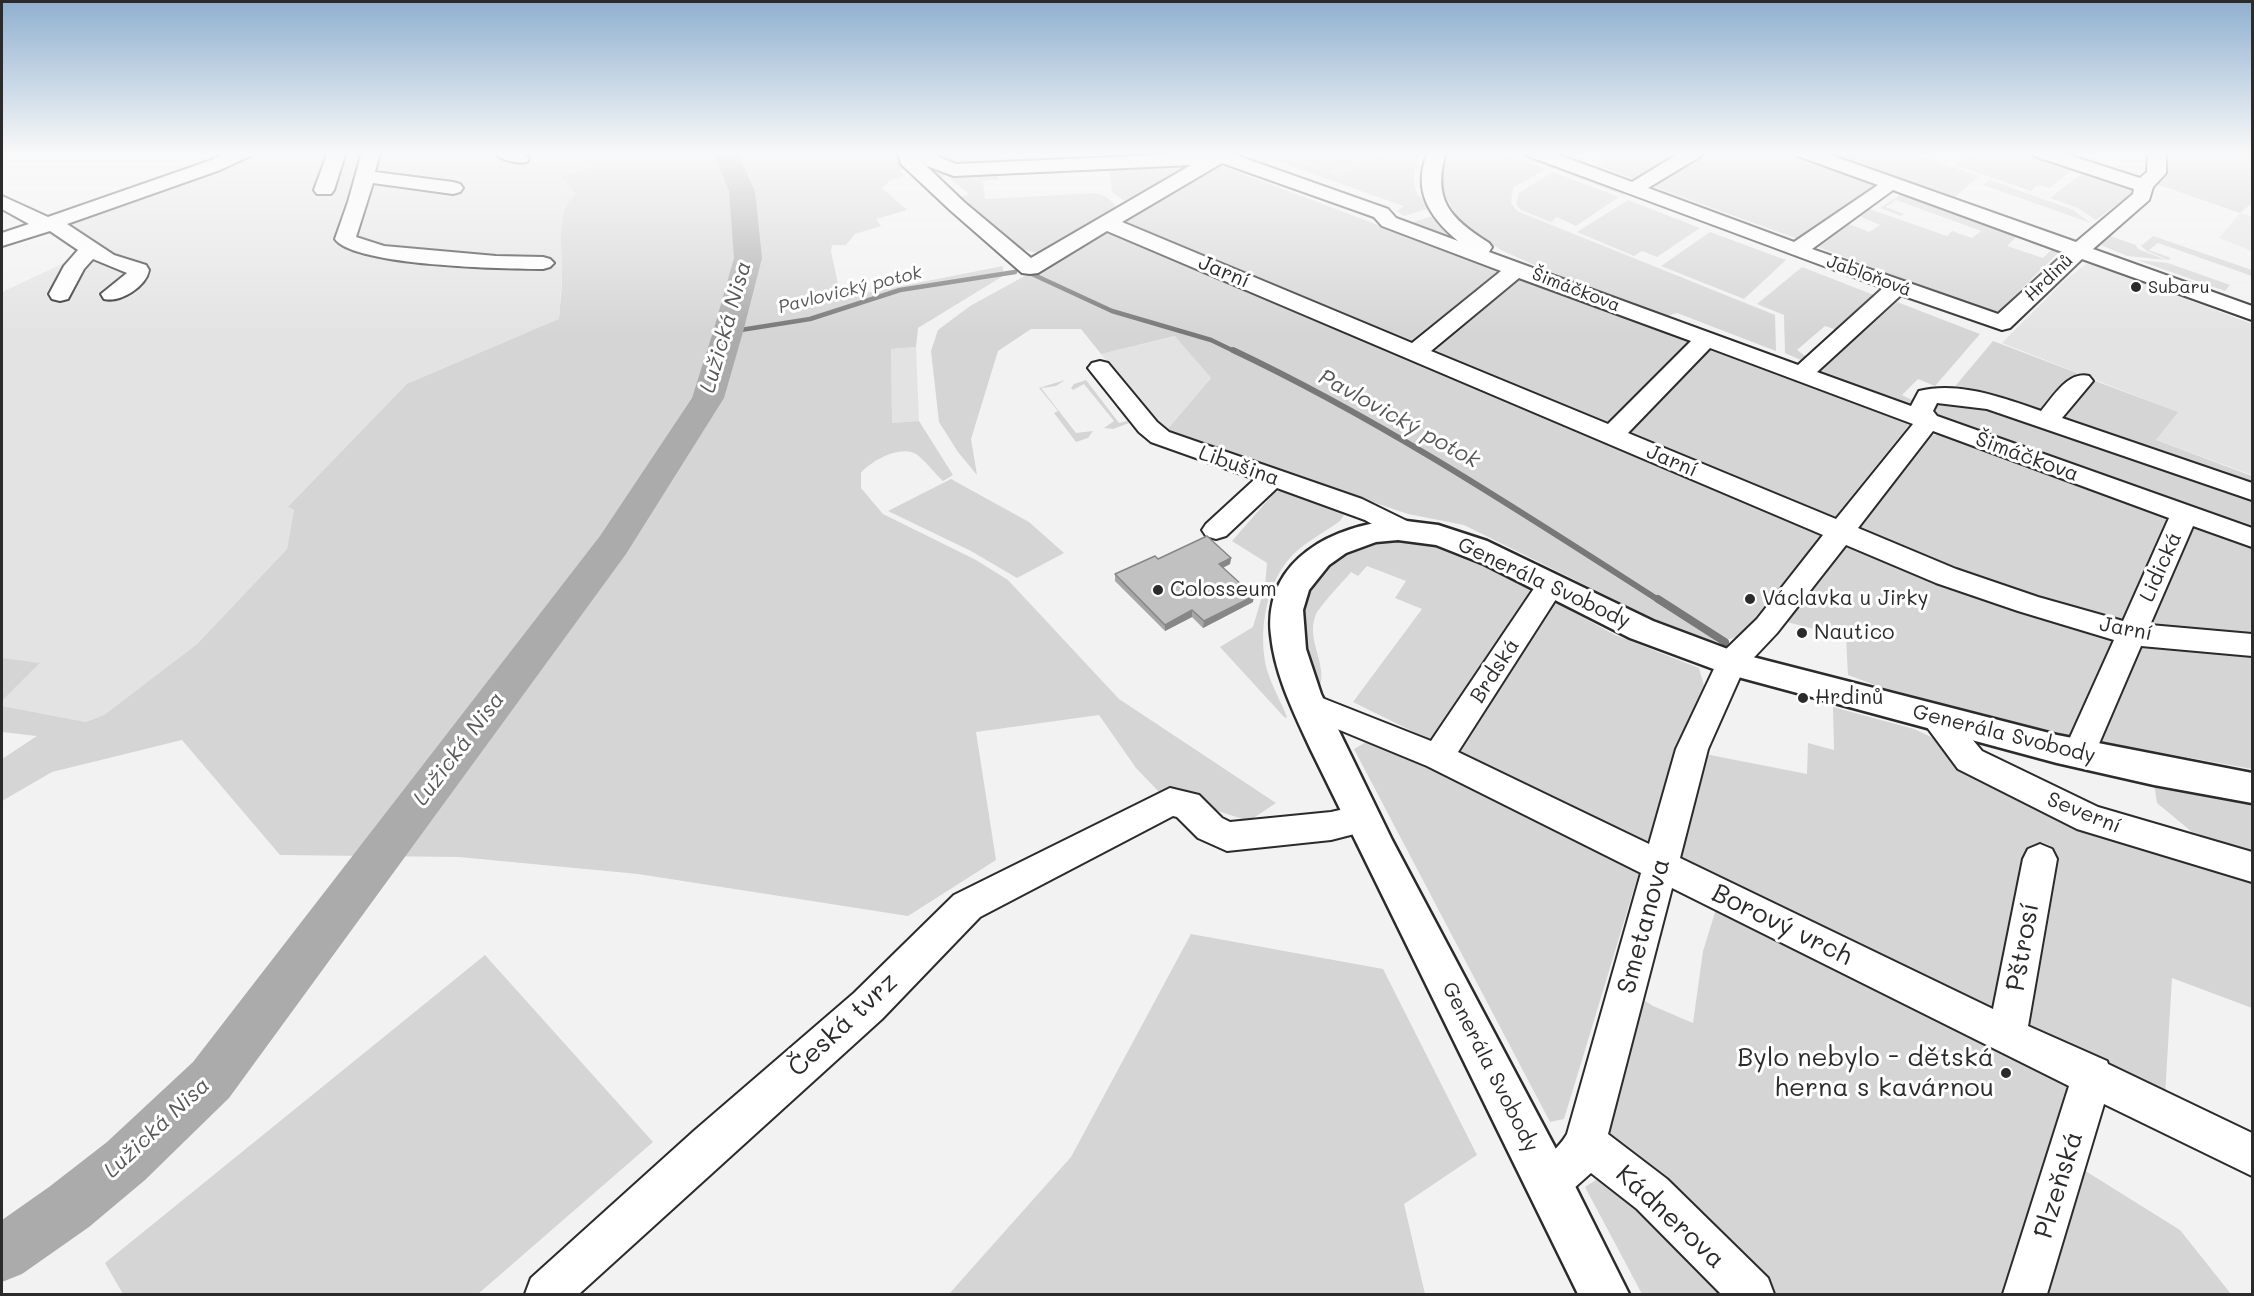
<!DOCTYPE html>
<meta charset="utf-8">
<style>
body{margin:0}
#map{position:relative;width:2254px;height:1296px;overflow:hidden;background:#f2f2f2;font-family:Mali,sans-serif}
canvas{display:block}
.frame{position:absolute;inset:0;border:3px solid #2b2b2b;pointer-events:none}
</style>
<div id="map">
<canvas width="2254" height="1296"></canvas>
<div class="frame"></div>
</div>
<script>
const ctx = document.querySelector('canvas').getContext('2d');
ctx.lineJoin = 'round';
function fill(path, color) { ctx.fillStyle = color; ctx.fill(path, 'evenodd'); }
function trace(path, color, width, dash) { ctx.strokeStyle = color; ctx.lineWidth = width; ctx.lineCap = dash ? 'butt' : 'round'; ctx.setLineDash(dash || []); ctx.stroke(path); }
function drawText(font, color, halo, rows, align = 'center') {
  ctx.font = font + ' Mali,sans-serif'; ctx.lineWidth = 6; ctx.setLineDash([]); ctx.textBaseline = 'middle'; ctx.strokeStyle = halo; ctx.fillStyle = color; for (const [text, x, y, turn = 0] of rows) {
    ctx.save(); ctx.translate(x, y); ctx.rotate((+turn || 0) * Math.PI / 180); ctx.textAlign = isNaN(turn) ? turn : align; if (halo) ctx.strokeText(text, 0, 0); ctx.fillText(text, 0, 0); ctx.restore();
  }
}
const built = new Path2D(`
 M 259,152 L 640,152 L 561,177 L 576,194 L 561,234 L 562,274 L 559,319 L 536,330 L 289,508 L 294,510 L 287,549 L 197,644 L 104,715 L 86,722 L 2,706 L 2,701 L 39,664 L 2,658 L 2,292 L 64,263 L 94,244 L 63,225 L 190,183 Z
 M 1267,152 L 1388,152 L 1340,176 Z
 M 2240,213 L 2252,217 L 2252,251 L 2219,238 Z
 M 2089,262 L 2252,324 L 2252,475 L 2156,440 L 2177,412 L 2002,343 L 2066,279 Z
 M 1176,336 L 1211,378 L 1166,431 L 1151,418 L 1101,354 Z
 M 916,347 L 919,421 L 892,423 L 891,349 Z`);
const green = new Path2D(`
 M 640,152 L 898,152 L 898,162 L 903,168 L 900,172 L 905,176 L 891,180 L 882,188 L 907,210 L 876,219 L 881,226 L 855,234 L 846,245 L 832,245 L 831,251 L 841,298 L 1003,266 L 1003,276 L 918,328 L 916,347 L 891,349 L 892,423 L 919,421 L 953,475 L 943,481 C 934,473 925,460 916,454 C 900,445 871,461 861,473 L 861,488 L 883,514 L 976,560 L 1008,580 L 1119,699 L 1276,803 L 1249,821 L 1159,792 L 1136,768 L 1099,715 L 976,732 L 996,860 L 908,916 L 638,874 L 459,857 L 280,855 L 182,740 L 52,772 L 2,801 L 2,759 L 37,736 L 2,732 L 2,706 L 86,722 L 104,715 L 197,644 L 287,549 L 294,510 L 288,507 L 407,384 L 559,319 C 560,305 562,290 562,276 C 563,249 554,213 576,194 L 561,177 Z
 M 911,152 L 918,152 L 931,164 L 996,171 L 999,180 L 983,181 L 985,199 L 1095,193 C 1105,195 1112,200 1117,208 L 1117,211 C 1097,223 1069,244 1049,251 C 1020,262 977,215 957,198 L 969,194 L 947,176 L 935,179 L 912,156 Z
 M 933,152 L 998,152 L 1000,159 C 980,160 948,167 933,152 Z
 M 1252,152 L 1267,152 L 1340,176 L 1388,152 L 1422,152 C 1414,168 1411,179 1418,196 L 1430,200 L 1433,205 L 1427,209 L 1404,216 L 1397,211 L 1403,206 Z
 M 1278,152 L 1367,152 L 1331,171 Z
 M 1449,152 L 1500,152 L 1546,169 L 1513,188 L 1511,203 L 1517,211 L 1775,315 L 1776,351 L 1677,313 L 1663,317 L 1586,288 L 1503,251 L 1471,231 L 1458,219 L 1440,186 L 1439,171 Z
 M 1508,152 L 1515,152 L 1625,193 L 1623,195 Z
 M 1619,152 L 1686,152 L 1640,179 L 1631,178 L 1597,165 Z
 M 1701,152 L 1790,152 L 1881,184 L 1803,238 L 1795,238 L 1652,186 L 1650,182 Z
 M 1828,152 L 1906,152 L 1979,176 L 1955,197 Z
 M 1974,152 L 2013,152 L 2072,171 L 2049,188 L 2038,185 L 2031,191 L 1955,165 Z
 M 2160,152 L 2252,152 L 2252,203 L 2240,213 L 2156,184 L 2161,162 Z
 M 1176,163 L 1183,165 L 1186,171 L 1136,201 L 1123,200 L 1112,192 L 1109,171 L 1087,172 L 1087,166 L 1117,165 L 1122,170 L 1172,167 Z
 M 1212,165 L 1219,165 L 1498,270 L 1501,276 L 1418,344 L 1408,344 L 1120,223 Z
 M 1553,172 L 1619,197 L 1576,226 L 1557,217 L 1551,222 L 1521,210 L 1516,204 L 1519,193 Z
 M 2081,174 L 2118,186 L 2124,181 L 2132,185 L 2131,194 L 2096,220 L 2078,208 L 2050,198 Z
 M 1990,180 L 2071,209 L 2091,223 L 1983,185 Z
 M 1903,193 L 2018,235 L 2007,246 L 2043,258 L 2052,249 L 2060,251 L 1999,311 L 1990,311 L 1818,247 L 1815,242 L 1844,222 L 1869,232 L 1880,225 L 1855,214 L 1864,207 L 1947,236 L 1952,231 L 1972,238 L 1981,231 L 1896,200 L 1886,207 L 1904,214 L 1901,216 L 1880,208 Z
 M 1628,200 L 1700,228 L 1657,257 L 1642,251 L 1634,256 L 1577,232 Z
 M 1430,217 L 1438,217 L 1481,253 L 1406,224 Z
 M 1112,228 L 1823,533 L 1741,635 C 1726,642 1711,643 1694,639 L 1464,525 L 1408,514 L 1171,434 L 1166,431 L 1211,378 L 1175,336 L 1101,354 L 1081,329 L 1031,329 L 998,351 L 971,439 L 977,475 L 958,452 L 939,422 L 931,351 L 938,330 L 970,306 Z
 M 1710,232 L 1786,260 L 1744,299 L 1661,266 Z
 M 2110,236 L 2136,245 L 2138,249 L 2166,260 L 2127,256 L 2101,245 Z
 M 2153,236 L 2252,270 L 2252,276 L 2158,243 L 2149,250 L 2171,258 L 2168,260 L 2147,251 L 2141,246 Z
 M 2137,260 L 2168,263 L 2230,285 L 2225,291 Z
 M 1802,267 L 1874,295 L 1837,330 L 1825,326 L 1797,350 L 1808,358 L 1803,361 L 1785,353 L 1784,315 L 1757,304 Z
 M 1511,279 L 1523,279 L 1687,341 L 1690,346 L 1609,424 L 1600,425 L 1432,355 L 1429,348 Z
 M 1897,302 L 1980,334 L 1935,386 L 1918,379 L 1902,395 L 1914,401 L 1913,405 L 1908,405 L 1820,372 Z
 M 1993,341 L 2077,373 L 2042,413 L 1952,390 Z
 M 1702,350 L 1712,350 L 1904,419 L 1909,425 L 1834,518 L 1824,519 L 1624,435 Z
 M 2090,379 L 2178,412 L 2156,440 L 2252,476 L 2252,490 L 2058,420 Z
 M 1065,380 L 1056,386 L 1041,388 L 1076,433 L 1093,431 L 1088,438 L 1076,442 L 1054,413 L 1058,411 L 1039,388 Z
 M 1086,380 L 1119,423 L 1127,421 L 1129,423 L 1113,429 L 1104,428 L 1114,421 L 1084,384 L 1073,390 L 1071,388 L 1074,384 Z
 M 1937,400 L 1987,404 L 2252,494 L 2252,527 L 1930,413 Z
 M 1943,434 L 2165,514 L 2171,519 L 2124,622 L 2020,596 L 1858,529 L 1933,435 Z
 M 951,479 L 1029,522 L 1064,553 L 1017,578 L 971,551 L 888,511 Z
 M 1281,490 L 1338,509 L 1344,515 L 1340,521 C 1326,531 1311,539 1298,550 C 1266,577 1257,632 1267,670 C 1272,686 1281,702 1287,717 L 1285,718 L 1220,647 L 1253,627 L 1265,586 L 1267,563 L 1232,541 L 1274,493 Z
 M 2200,526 L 2252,545 L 2252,640 L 2158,632 L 2149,624 L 2191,527 Z
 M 1394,539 L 1442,544 L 1535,586 L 1432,741 L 1353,702 L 1422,609 L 1395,598 L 1406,581 L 1367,566 L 1358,576 L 1351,572 C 1344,581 1317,608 1315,617 C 1306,642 1330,667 1318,691 L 1315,690 L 1298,617 L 1314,575 L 1343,552 L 1375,541 Z
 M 1847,544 L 2110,634 L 2115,641 L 2070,736 L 1880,687 L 1848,675 L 1846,637 L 1787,622 Z
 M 1553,601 L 1615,635 L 1699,668 L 1704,686 L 1674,753 L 1648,841 L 1638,841 L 1464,758 L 1461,749 Z
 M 2147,645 L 2252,654 L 2252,769 L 2097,741 L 2138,648 Z
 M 2,658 L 40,663 L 2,701 Z
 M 1833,707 L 1914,729 L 2162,845 L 2252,870 L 2252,1008 L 2172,978 L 2165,1096 L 2029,1032 L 2019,1020 L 2051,846 L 2042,842 L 2031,851 L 2000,1009 L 1989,1012 L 1677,863 L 1705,754 L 1807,774 L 1808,743 L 1834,750 Z
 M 1375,737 L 1640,869 L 1564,1119 L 1550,1122 L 1354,749 Z
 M 2154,783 L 2252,800 L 2252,852 L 2192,832 L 2157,803 Z
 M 1717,906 L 2063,1077 L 2073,1093 L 2007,1294 L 1768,1294 L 1674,1202 L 1597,1137 L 1639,997 L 1653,1006 L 1693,1023 L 1703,951 Z
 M 1191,934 L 1383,969 L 1477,1155 L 1404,1204 L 1425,1294 L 949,1294 L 1071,1157 Z
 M 485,955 L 653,1142 L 478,1294 L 123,1294 L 105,1263 Z
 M 2079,1167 L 2180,1230 L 2231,1294 L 2040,1294 Z
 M 1608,1172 L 1694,1246 L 1743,1294 L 1642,1294 L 1585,1187 Z`);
const streamFar2 = new Path2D(`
 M 1032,274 L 1112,311 L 1211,340 L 1236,352
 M 728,332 L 810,319 L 900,290 L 1015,272`);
const streamFar1 = new Path2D(`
 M 1233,350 C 1383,421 1521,512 1660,601`);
const stream = new Path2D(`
 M 1658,599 L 1725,642`);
const river = new Path2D(`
 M 713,152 L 737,152 L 755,191 L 762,258 L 743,332 L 724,398 L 626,554 L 229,1098 L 145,1180 L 89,1227 L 22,1274 L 2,1282 L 2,1220 L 49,1187 L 107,1142 L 193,1062 L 600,536 L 692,398 L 713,332 L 734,258 L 729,191 Z`);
const minor = new Path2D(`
 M 229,152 L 252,152 L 250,156 L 220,170 L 67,224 L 114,255 L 146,265 L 149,270 C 146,287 120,303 104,299 L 101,294 L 127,273 L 93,259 L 84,269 L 68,299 L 60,301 L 52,299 L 49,294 L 64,266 L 78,250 L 50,231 L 2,246 L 2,233 L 29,224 L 2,209 L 2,196 L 48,217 L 206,162 Z
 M 328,152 L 346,152 L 334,190 L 331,194 L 317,194 L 314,190 Z
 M 362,152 L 380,152 L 375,172 L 453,182 L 460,184 L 463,188 L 460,192 L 453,194 L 373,183 L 356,237 L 384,246 L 496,256 L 543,257 L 550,259 L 554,263 L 550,267 L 543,269 C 506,269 354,266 335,239 L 348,202 Z
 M 494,152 L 520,152 L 529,158 L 527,162 C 517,164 500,160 494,152 Z
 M 898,152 L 933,152 L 941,158 L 956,164 L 1227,152 L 1388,209 L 1396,218 L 1458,241 C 1428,216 1412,189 1428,152 L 1446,152 C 1432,199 1449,218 1489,243 L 1492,247 L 1489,252 L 1798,365 L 1883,288 L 1528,156 L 1526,152 L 1551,152 L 1632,182 L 1681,152 L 1703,152 L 1701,156 L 1648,188 L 1794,242 L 1878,185 L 1798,156 L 1796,152 L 1822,152 L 2076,242 L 2133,194 L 2134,189 L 2034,156 L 2032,152 L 2059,152 L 2140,178 L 2147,172 L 2148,152 L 2166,152 L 2166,173 L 2153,187 L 2149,200 L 2093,249 L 2252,306 L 2252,320 L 2082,259 L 2010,328 L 2002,330 L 1901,295 L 1817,372 L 1911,406 L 1919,391 C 1959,381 2004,398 2041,411 C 2054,396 2068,371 2089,376 L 2093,381 L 2062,418 L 2252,483 L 2252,500 L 1987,409 L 1937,403 L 1933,411 L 1937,416 L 2252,528 L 2252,547 L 2193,526 L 2150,625 L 2252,634 L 2252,656 L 2141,646 L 2095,753 L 2090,762 L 2079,766 L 2068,762 L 2063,753 L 2114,640 L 2018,611 L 1936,583 L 1846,545 L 1777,633 L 1744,668 L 1708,749 L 1680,858 L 1993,1009 L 2023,859 L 2028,849 L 2040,844 L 2052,849 L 2057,859 L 2028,1026 L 2107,1061 L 2108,1064 L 2252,1133 L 2252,1176 L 2104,1104 L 2047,1294 L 2003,1294 L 2069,1086 L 1672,888 L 1608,1134 L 1667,1179 L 1768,1278 L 1774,1294 L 1721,1294 L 1637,1209 L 1591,1173 L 1564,1197 L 1549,1203 L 1534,1197 L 1528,1182 C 1538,1158 1554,1156 1567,1134 L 1641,873 L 1427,766 L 1296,712 L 1291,704 L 1296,696 L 1307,692 L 1431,741 L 1541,578 L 1551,575 L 1561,578 L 1565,585 L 1458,752 L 1649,844 L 1676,749 L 1721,654 L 1757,619 L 1823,535 L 1107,231 L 1038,273 L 1030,274 L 1022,273 L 950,210 L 901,164 ZM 917,157 L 927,166 L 954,176 L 1191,165 L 1031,258 L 964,202 ZM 1222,163 L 1374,217 L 1382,226 L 1501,271 L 1412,343 L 1122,222 ZM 1893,190 L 2065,253 L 1998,314 L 1812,249 ZM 1519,278 L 1691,341 L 1608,424 L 1431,351 ZM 1710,348 L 1913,424 L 1836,519 L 1628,433 ZM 1933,431 L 2169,518 L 2123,621 L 2038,597 L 1956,569 L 1858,528 Z
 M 1100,361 L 1108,363 L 1157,422 L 1169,432 L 1362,499 L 1413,524 L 1417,530 L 1413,536 L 1403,539 L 1393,536 L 1365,520 L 1277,488 L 1226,536 L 1216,539 L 1206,536 L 1202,530 L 1206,524 L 1255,479 L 1151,442 L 1139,432 L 1088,368 L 1092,363 Z
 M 1937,707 L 1948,710 L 1982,751 L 2098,807 L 2252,852 L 2252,882 L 2077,829 L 1958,769 L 1921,719 L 1926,710 Z
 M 1170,788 L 1199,795 L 1222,818 L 1230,822 L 1331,812 L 1362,805 L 1374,809 L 1379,819 L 1374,829 L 1331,840 L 1227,851 L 1198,838 L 1177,817 L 1173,816 L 980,917 L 882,1019 L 579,1294 L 525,1294 L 531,1278 L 695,1130 L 854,993 L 954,895 Z`);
const major = new Path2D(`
 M 1398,520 L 1438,525 L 1487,541 L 1653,621 L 1741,654 L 2057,735 L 2252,773 L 2252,803 L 2154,785 L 2057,763 L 1727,674 L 1630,638 L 1484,564 L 1436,545 L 1398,540 L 1376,542 L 1346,553 L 1329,565 L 1309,590 L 1303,610 L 1306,649 L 1321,694 L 1392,840 L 1567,1170 L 1629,1294 L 1578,1294 L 1312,752 C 1295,715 1275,676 1271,635 C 1263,559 1334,525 1398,520 Z`);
const wall = new Path2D(`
 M 1231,558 L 1230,564 L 1223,568 L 1253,602 L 1203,628 L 1192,617 L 1165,631 L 1115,581 L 1115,574 L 1158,559 Z`);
const shadedWall = new Path2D(`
 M 1231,558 L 1230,564 L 1218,570 L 1219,564 Z
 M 1254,596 L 1253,602 L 1203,628 L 1204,621 Z
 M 1192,610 L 1192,617 L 1165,631 L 1165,625 Z`);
const building = new Path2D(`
 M 1207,536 L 1231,558 L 1219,564 L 1254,596 L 1204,621 L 1192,610 L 1165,625 L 1115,574 L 1155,556 L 1158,559 Z`);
const markers = [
 [2136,287,6,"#2b2b2b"],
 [1158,590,6,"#2b2b2b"],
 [1750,599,6,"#2b2b2b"],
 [1802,633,6,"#2b2b2b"],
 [1803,698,6,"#2b2b2b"],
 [2006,1073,6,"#2b2b2b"]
];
const farStreetnames = [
 ["Jabloňová",1869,276,20],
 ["Hrdinů",2049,278,-44],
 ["Šimáčkova",1576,290,21]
];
const farPoinames = [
 ["Subaru",2148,287]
];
const farWaternames = [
 ["Pavlovický potok",850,290,-14]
];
const streetNames = [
 ["Jarní",1224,272,23],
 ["Šimáčkova",2027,457,20],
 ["Jarní",1672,461,23],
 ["Libušina",1239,466,19],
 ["Lidická",2161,567,-66],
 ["Generála Svobody",1544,583,25],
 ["Jarní",2126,629,11],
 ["Brdská",1495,671,-57],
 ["Generála Svobody",2004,734,14],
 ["Severní",2084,813,22],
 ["Generála Svobody",1490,1067,63]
];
const poiNames = [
 ["Colosseum",1170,590],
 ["Václavka u Jirky",1762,599],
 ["Nautico",1814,633],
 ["Hrdinů",1815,698]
];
const waterNames = [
 ["Lužická Nisa",726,327,-74],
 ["Pavlovický potok",1399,419,29],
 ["Lužická Nisa",459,749,-53],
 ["Lužická Nisa",157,1128,-43]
];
const nearStreetnames = [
 ["Borový vrch",1782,925,26],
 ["Smetanova",1644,926,-75],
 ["Pštrosí",2023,947,-80],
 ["Česká tvrz",843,1025,-43],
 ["Plzeňská",2059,1185,-73],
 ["Kádnerova",1670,1217,43]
];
const nearPoinames = [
 ["Bylo nebylo - dětská",1994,1058],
 ["herna s kavárnou",1994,1088]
];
fill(built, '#e3e3e3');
fill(green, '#d5d5d5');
trace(streamFar2, '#787878', 4.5);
trace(streamFar1, '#787878', 6);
trace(stream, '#787878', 8);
fill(river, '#ababab');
trace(minor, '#2b2b2b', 4);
trace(major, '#2b2b2b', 5);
fill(minor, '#fff');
fill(major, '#fff');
fill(wall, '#a6a6a6');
fill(shadedWall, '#878787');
fill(building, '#c1c1c1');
trace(building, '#878787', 1.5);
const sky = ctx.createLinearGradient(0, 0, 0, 333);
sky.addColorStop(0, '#8fb0d0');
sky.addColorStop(0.46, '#f9f9f9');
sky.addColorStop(1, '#f9f9f900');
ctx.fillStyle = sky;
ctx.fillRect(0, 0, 2254, 333);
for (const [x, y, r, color] of markers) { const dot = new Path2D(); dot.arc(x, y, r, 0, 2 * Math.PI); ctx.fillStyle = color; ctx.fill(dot); trace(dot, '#fff', 2); }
drawText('18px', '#2b2b2b', '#fff', farStreetnames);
drawText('18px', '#2b2b2b', '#fff', farPoinames, 'left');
drawText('italic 18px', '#585858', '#fff', farWaternames);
drawText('21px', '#2b2b2b', '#fff', streetNames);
drawText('21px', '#2b2b2b', '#fff', poiNames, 'left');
drawText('italic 22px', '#585858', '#fff', waterNames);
drawText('26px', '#2b2b2b', '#fff', nearStreetnames);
drawText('26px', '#2b2b2b', '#fff', nearPoinames, 'right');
</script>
